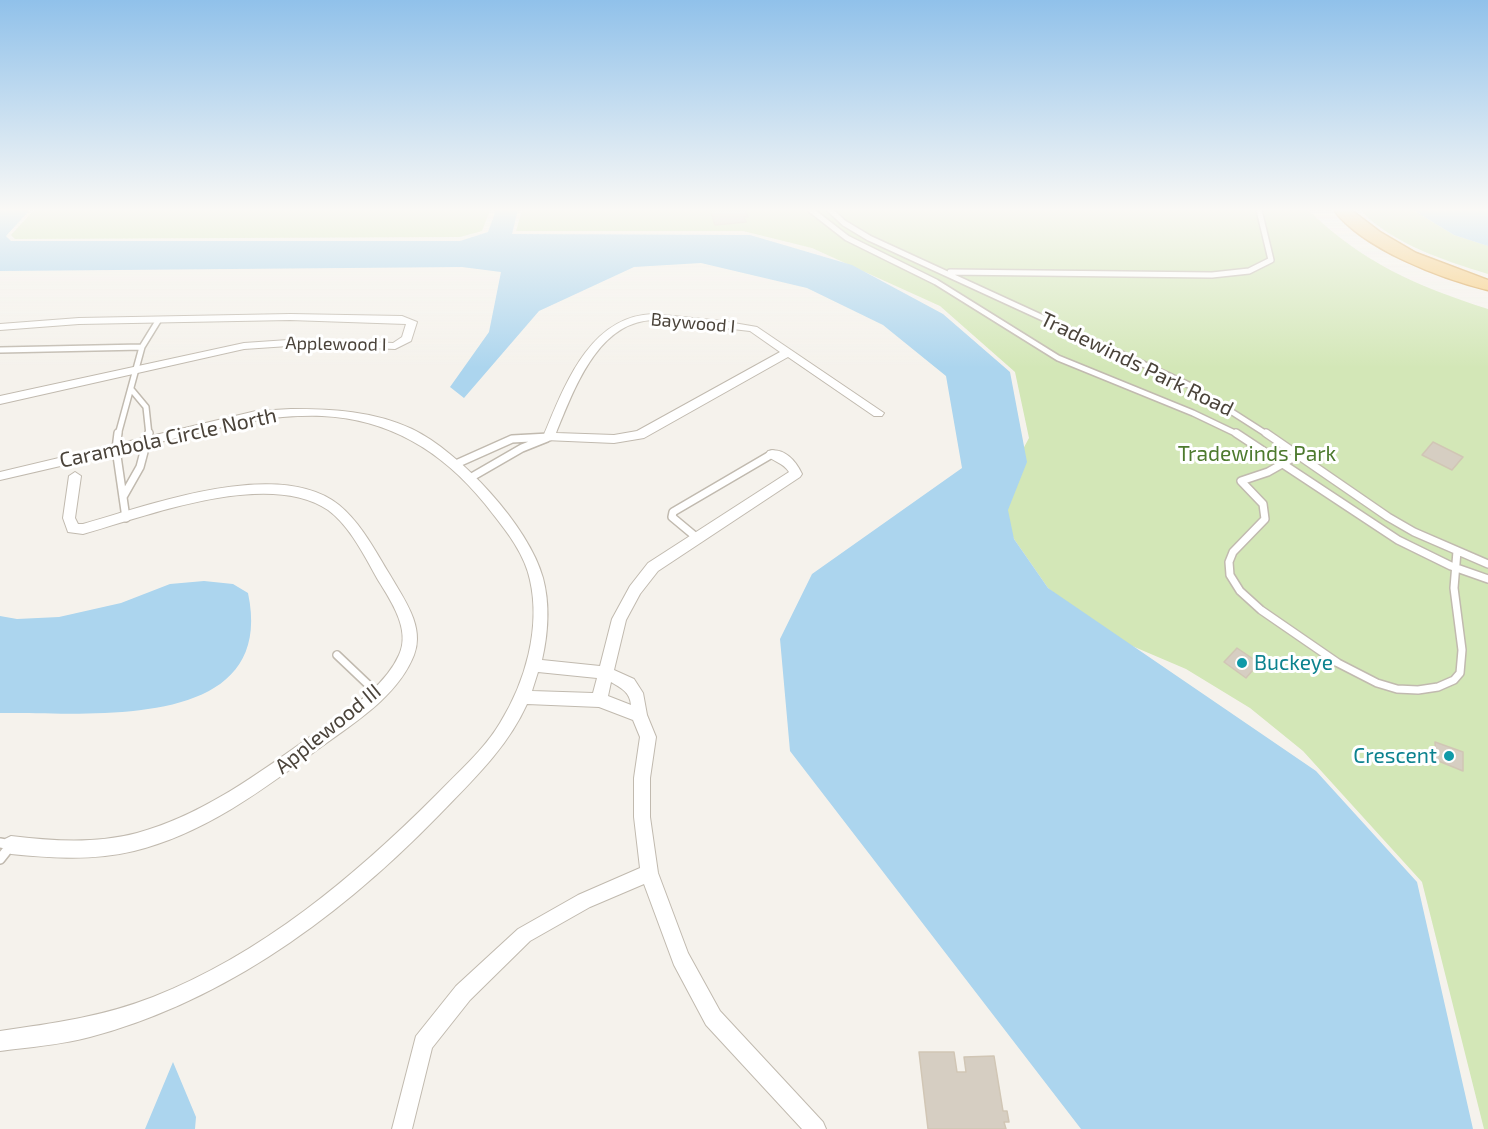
<!DOCTYPE html>
<style>
body{margin:0}
canvas{display:block;background:#f5f2ec}
</style>
<canvas width="1488" height="1129"></canvas>
<script>
const ctx = document.querySelector('canvas').getContext('2d');
ctx.lineJoin = 'round';
function fill(path, color) { ctx.fillStyle = color; ctx.fill(path, 'evenodd'); }
function trace(path, color, width, dash) { ctx.strokeStyle = color; ctx.lineWidth = width; ctx.lineCap = dash ? 'butt' : 'round'; ctx.setLineDash(dash || []); ctx.stroke(path); }
function drawText(font, color, halo, rows, align = 'center') {
  ctx.font = font + ' "Exo 2",sans-serif'; ctx.lineWidth = 6; ctx.setLineDash([]); ctx.textBaseline = 'middle'; ctx.strokeStyle = halo; ctx.fillStyle = color; for (const [text, x, y, turn = 0] of rows) {
    ctx.save(); ctx.translate(x, y); ctx.rotate((+turn || 0) * Math.PI / 180); ctx.textAlign = isNaN(turn) ? turn : align; if (halo) ctx.strokeText(text, 0, 0); ctx.fillText(text, 0, 0); ctx.restore();
  }
}
const green = new Path2D(`
 M 34,210 L 490,210 L 482,231 L 460,237 L 15,239 L 11,235 Z
 M 522,210 L 1308,210 C 1363,263 1416,286 1488,309 L 1488,1129 L 1484,1129 L 1422,882 L 1303,751 L 1250,708 L 1186,669 L 1104,634 L 1048,588 L 1014,539 L 1003,514 L 1008,477 L 1029,438 L 1015,372 L 940,306 L 812,248 L 743,231 L 516,231 Z
 M 1360,210 L 1413,210 L 1454,235 L 1488,246 L 1488,274 C 1443,260 1393,244 1360,210 Z`);
const water = new Path2D(`
 M 0,210 L 30,210 L 6,236 L 11,241 L 460,241 L 488,232 L 496,210 L 518,210 L 512,234 L 750,235 L 852,265 L 943,314 L 1010,372 L 1027,462 L 1008,510 L 1014,539 L 1048,588 L 1316,771 L 1417,882 L 1473,1129 L 1081,1129 L 790,751 L 780,639 L 812,574 L 962,468 L 946,376 L 883,325 L 807,288 L 701,263 L 634,267 L 539,311 L 464,398 L 450,387 L 489,332 L 501,272 L 462,267 L 0,271 Z
 M 1413,210 L 1488,210 L 1488,246 L 1454,235 Z
 M 204,581 L 233,584 L 248,593 C 278,734 87,712 0,713 L 0,616 L 17,619 L 59,617 L 121,603 L 170,584 Z
 M 173,1062 L 196,1117 L 195,1129 L 145,1129 Z`);
const building = new Path2D(`
 M 710,210 L 745,210 L 748,217 L 744,217 L 746,222 L 715,225 Z
 M 1433,442 L 1463,457 L 1452,470 L 1422,455 Z
 M 1237,648 L 1259,663 L 1246,678 L 1224,662 Z
 M 1435,742 L 1463,752 L 1463,771 L 1436,760 Z
 M 919,1052 L 954,1052 L 957,1072 L 966,1072 L 964,1057 L 994,1056 L 1003,1111 L 1007,1111 L 1009,1122 L 1004,1122 L 1006,1129 L 928,1129 Z`);
const serviceFar2 = new Path2D(`
 M 811,210 L 847,238 L 936,282 L 1058,358 L 1193,413 L 1239,435
 M 830,210 L 844,223 L 869,238 L 1193,387 L 1268,435
 M 950,272 L 1212,275 L 1249,271 L 1271,260 L 1259,210
 M 0,350 L 142,347
 M 131,389 L 146,407 L 149,435
 M 118,435 L 142,347 L 158,321`);
const serviceFar1 = new Path2D(`
 M 118,433 L 116,449 L 126,518
 M 1236,433 L 1398,540 L 1451,566 L 1488,579
 M 1266,433 L 1388,517 L 1414,532 L 1488,564
 M 1298,455 L 1268,472 L 1241,481 L 1263,504 L 1265,519 L 1233,552 L 1229,562 L 1230,575 L 1240,591 L 1261,610 L 1338,663 L 1377,683 L 1397,689 L 1418,690 L 1438,687 L 1454,680 L 1460,673 L 1462,650 L 1454,588 L 1457,551
 M 456,464 L 512,439 L 549,437
 M 470,478 L 522,448 L 547,438
 M 123,497 L 140,467 L 149,433
 M 696,537 L 672,517 L 673,512 L 772,454
 M 337,655 L 376,692`);
const service = new Path2D(`
 M 0,843 L 11,845 L 0,859`);
const minor = new Path2D(`
 M 290,314 L 402,316 L 417,322 L 411,341 L 395,349 L 303,345 L 244,349 L 0,404 L 0,396 L 244,343 L 303,339 L 393,343 L 402,337 L 406,324 L 290,320 L 79,324 L 0,330 L 0,324 L 79,318 Z
 M 653,314 L 722,321 L 757,327 L 884,413 L 882,416 L 874,416 L 788,357 L 644,438 L 614,443 L 545,440 L 543,437 C 564,387 589,316 653,314 ZM 653,320 L 750,331 L 780,352 L 637,431 L 614,435 L 556,433 C 574,390 597,322 653,320 Z
 M 291,409 C 332,409 374,411 412,429 C 460,452 529,526 543,578 C 550,604 548,634 542,660 L 600,666 L 612,619 L 630,586 L 648,563 L 789,472 C 783,462 772,462 766,454 L 768,451 C 784,447 796,461 802,474 L 800,477 L 658,571 L 640,594 L 626,620 L 614,670 L 634,679 L 643,693 L 647,715 L 656,737 L 650,778 L 650,817 L 658,873 L 688,953 L 720,1011 L 823,1122 L 826,1129 L 802,1129 L 706,1025 L 674,965 L 644,884 L 590,907 L 530,941 L 470,1000 L 432,1048 L 412,1129 L 392,1129 L 416,1036 L 456,986 L 518,929 L 578,895 L 640,868 L 634,817 L 634,778 L 640,737 L 633,720 L 599,707 L 527,704 C 507,748 473,780 440,814 C 343,914 226,1001 90,1037 C 60,1045 30,1047 0,1051 L 0,1031 C 55,1023 101,1017 153,997 C 262,954 355,876 436,795 C 458,772 484,750 500,723 C 525,683 541,628 530,580 C 524,551 503,527 485,504 C 443,452 390,419 322,416 C 265,414 215,429 160,442 C 107,455 53,468 0,480 L 0,472 L 256,411 ZM 538,672 L 597,678 L 593,693 L 532,691 ZM 611,682 C 621,688 630,692 631,705 L 608,696 Z
 M 75,472 L 81,476 L 75,518 L 78,524 L 83,524 C 150,505 279,457 339,505 C 361,523 376,552 390,575 C 404,599 425,627 414,655 C 398,696 354,723 321,747 C 264,789 204,834 134,851 C 92,861 53,858 11,854 L 5,851 L 2,845 L 5,839 L 11,836 C 53,841 95,844 137,833 C 203,815 259,773 314,734 C 343,713 384,689 399,655 C 411,630 391,601 378,580 C 365,557 350,526 328,510 C 268,469 147,516 83,534 L 68,532 L 63,518 L 69,476 Z`);
const motorway = new Path2D(`
 M 1334,210 L 1351,210 L 1380,232 L 1416,253 L 1488,280 L 1488,290 C 1442,279 1363,249 1334,210 Z`);
const markers = [
 [1242,663,6,"#0f9aa8"],
 [1449,756,6,"#0f9aa8"]
];
const farStreetnames = [
 ["Baywood I",693,323,5],
 ["Applewood I",336,344,1]
];
const streetNames = [
 ["Tradewinds Park Road",1137,364,26],
 ["Carambola Circle North",168,438,-12],
 ["Applewood III",328,729,-39]
];
const parkNames = [
 ["Tradewinds Park",1257,454]
];
const cultureNames = [
 ["Buckeye",1254,663],
 ["Crescent",1437,756,"right"]
];
fill(green, '#d3e7b7');
fill(water, '#acd5ee');
fill(building, '#d6cec2');
trace(building, '#d1c6b5', 1.5);
trace(serviceFar2, '#c1baaf', 8);
trace(serviceFar1, '#c1baaf', 10);
trace(service, '#c1baaf', 12);
trace(minor, '#c1baaf', 2);
trace(motorway, '#d79d44', 3);
trace(serviceFar2, '#fff', 5);
trace(serviceFar1, '#fff', 7);
trace(service, '#fff', 9);
fill(minor, '#fff');
fill(motorway, '#f7c975');
const sky = ctx.createLinearGradient(0, 0, 0, 368);
sky.addColorStop(0, '#90c1ea');
sky.addColorStop(0.57, '#faf9f6');
sky.addColorStop(1, '#faf9f600');
ctx.fillStyle = sky;
ctx.fillRect(0, 0, 1488, 368);
for (const [x, y, r, color] of markers) { const dot = new Path2D(); dot.arc(x, y, r, 0, 2 * Math.PI); ctx.fillStyle = color; ctx.fill(dot); trace(dot, '#fff', 2); }
drawText('18px', '#4a433a', '#fff', farStreetnames);
drawText('21px', '#4a433a', '#fff', streetNames);
drawText('21px', '#4d7a2e', '#fff', parkNames);
drawText('21px', '#0d838f', '#fff', cultureNames, 'left');
</script>
